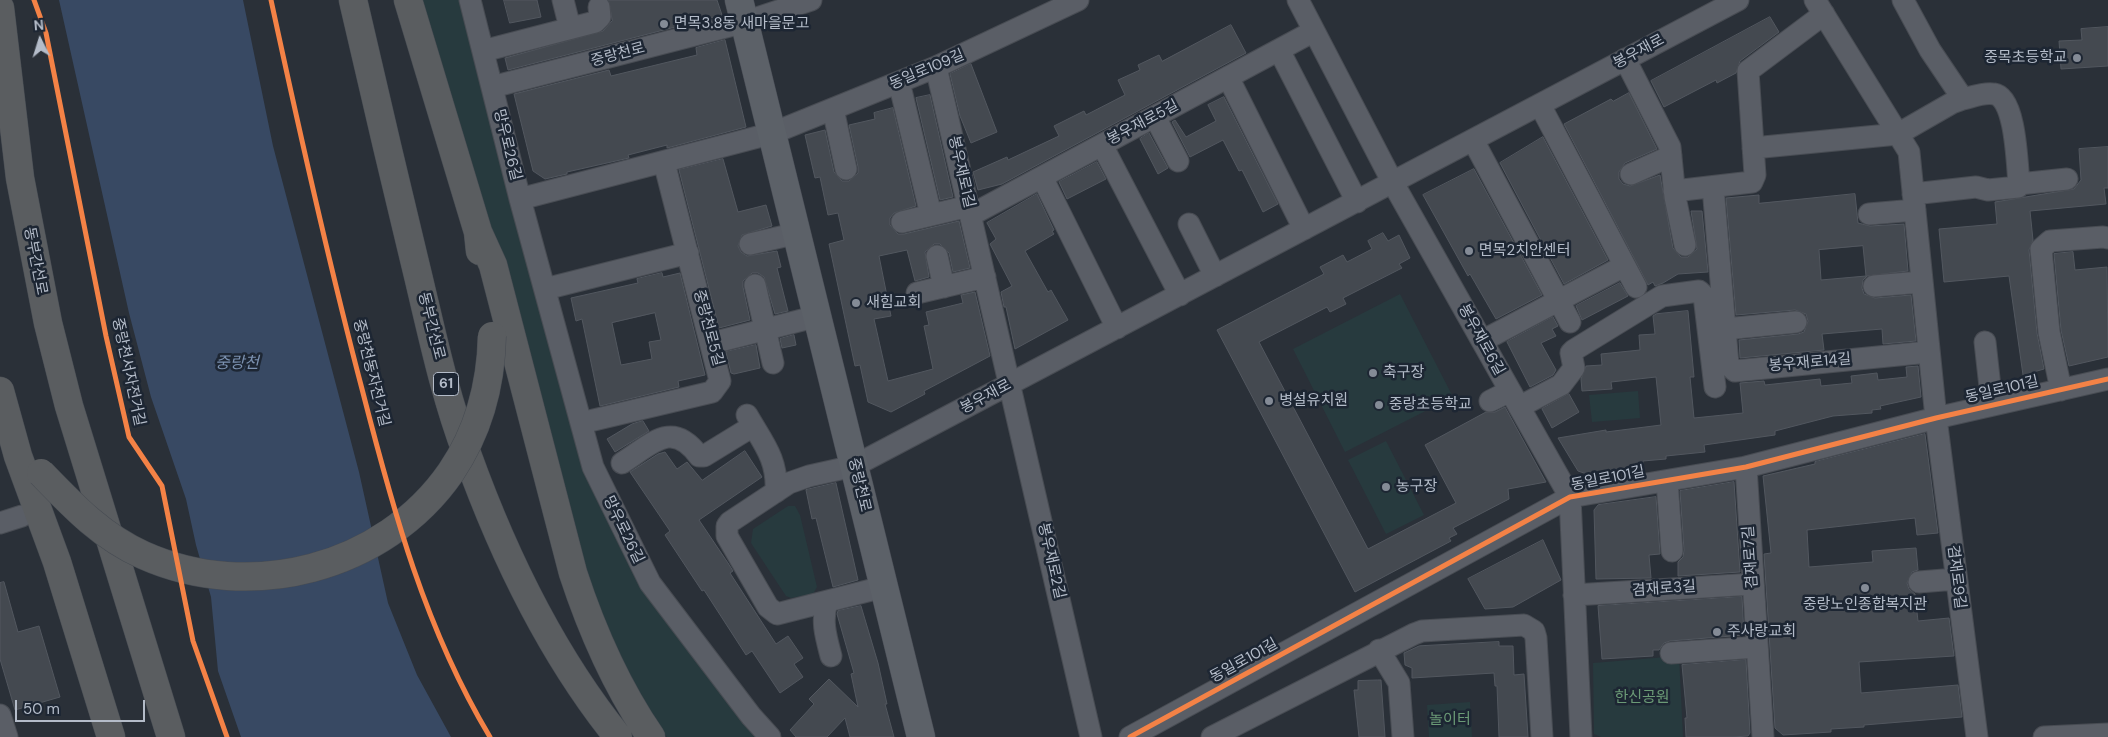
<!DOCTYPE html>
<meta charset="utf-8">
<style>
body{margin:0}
#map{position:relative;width:2108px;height:737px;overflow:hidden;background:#2a3038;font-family:"DM Sans",sans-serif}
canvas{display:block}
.north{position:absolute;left:15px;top:15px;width:50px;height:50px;-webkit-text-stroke:4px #1d2633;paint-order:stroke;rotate:355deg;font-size:14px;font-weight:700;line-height:20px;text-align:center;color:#b4bcc9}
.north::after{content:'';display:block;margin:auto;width:18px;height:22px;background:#b4bcc9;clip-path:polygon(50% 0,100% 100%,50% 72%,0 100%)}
.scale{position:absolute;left:15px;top:700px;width:130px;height:22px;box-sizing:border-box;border:2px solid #b4bcc9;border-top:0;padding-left:6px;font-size:15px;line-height:18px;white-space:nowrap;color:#b4bcc9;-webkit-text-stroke:4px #1d2633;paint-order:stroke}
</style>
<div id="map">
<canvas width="2108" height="737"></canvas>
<div class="north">N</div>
<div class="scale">50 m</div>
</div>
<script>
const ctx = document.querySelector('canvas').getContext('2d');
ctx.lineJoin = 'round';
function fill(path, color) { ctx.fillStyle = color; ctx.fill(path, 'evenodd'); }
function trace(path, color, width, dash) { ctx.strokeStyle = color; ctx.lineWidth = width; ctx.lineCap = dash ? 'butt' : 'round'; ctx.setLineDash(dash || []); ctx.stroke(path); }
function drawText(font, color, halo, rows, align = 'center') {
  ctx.font = font + ' "DM Sans","Noto Sans KR",sans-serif'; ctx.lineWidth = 5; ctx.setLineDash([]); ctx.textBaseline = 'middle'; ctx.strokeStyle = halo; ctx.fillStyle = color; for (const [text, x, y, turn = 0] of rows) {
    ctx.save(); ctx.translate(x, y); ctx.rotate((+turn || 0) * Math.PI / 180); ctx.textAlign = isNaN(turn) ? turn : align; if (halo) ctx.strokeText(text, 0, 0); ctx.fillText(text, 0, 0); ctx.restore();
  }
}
const green = new Path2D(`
 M 419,0 L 460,0 L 586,468 L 763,737 L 667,737 L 639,700 L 603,633 Z
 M 1400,294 L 1453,397 L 1345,452 L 1293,349 Z
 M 1638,391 L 1640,418 L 1592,422 L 1589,395 Z
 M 1386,441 L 1424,515 L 1386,534 L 1348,460 Z
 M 788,506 L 795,506 L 800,515 L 817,587 L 813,594 L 791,598 L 786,596 L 751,543 L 753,529 Z
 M 1679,656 L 1683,737 L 1601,737 L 1594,734 L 1593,663 Z
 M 1470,702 L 1472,737 L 1429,737 L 1427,705 Z`);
const water = new Path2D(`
 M 59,0 L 243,0 L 273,146 L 359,472 L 388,603 L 417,675 L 451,737 L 241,737 L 218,671 L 211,597 L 196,545 L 186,499 L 151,397 L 129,313 Z`);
const building = new Path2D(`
 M 504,0 L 537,0 L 541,17 L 510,23 Z
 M 609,0 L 717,0 L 722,15 L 508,70 L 505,58 L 603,31 L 612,21 Z
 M 1770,17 L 1779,32 L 1740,61 L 1736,73 L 1717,83 L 1716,80 L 1664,107 L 1651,81 Z
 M 1231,25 L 1246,53 L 1002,184 L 978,190 L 973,172 L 1007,157 L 1008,160 L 1059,136 L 1054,126 L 1084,111 L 1086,115 L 1125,95 L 1118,80 L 1140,70 L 1138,65 L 1159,55 L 1162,61 Z
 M 2108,27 L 2108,66 L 2061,69 L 2059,41 L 2082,40 L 2081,29 Z
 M 725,40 L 746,127 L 667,148 L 667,145 L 628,155 L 629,158 L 567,172 L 567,174 L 558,176 L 545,179 L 533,171 L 514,94 L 609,70 L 611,76 L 697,55 L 696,48 Z
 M 971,64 L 997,132 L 971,143 L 960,116 L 950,74 Z
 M 1629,93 L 1657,149 L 1625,163 L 1619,172 L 1619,179 L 1623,184 L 1630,186 L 1660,175 L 1673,248 L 1681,257 L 1688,257 L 1697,249 L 1691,211 L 1702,211 L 1708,272 L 1678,274 L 1663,283 L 1655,286 L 1653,282 L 1648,285 L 1564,124 L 1611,99 L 1613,101 Z
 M 930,95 L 953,197 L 940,200 L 916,98 Z
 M 1224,97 L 1278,204 L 1263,212 L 1242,170 L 1239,171 L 1223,140 L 1190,157 L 1172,122 L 1175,120 L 1186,137 L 1216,121 L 1208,105 Z
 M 893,108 L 916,206 L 894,213 L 890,218 L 890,225 L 898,234 L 904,234 L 959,221 L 970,268 L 953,272 L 949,253 L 940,244 L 934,244 L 925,252 L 929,277 L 915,281 L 907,250 L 879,256 L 891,316 L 874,319 L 888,381 L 933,369 L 924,326 L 929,325 L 926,312 L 963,303 L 961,295 L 975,292 L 990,356 L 924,391 L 925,394 L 891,412 L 868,402 L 860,365 L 855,366 L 829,244 L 844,240 L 838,213 L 828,215 L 820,177 L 815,178 L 805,135 L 825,130 L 834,172 L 842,181 L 849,181 L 858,173 L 858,167 L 849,125 L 875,119 L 874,113 Z
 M 1149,133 L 1168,168 L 1158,174 L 1140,139 Z
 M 1543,137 L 1608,260 L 1564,284 L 1500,163 Z
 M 2108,147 L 2108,188 L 2104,188 L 2106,204 L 2030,211 L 2033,240 L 2029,250 L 2037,333 L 2044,369 L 2023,375 L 2009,276 L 1944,282 L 1939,229 L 1997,224 L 1995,202 L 2074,189 L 2081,180 L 2079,149 Z
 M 723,159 L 738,212 L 766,205 L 772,226 L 742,235 L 738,246 L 741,252 L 747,256 L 777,251 L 781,267 L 777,268 L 788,311 L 775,314 L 764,277 L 758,273 L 752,273 L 743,281 L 743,287 L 750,320 L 719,328 L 679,170 Z
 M 1097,162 L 1106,179 L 1067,199 L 1059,182 Z
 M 1474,169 L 1542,295 L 1496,319 L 1470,274 L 1468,276 L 1423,195 Z
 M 1037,194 L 1054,230 L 1052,231 L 1054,234 L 1025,251 L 1048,292 L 1051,290 L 1068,320 L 1015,349 L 1006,307 L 1004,307 L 1001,292 L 1012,286 L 990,244 L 996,239 L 987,223 Z
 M 1855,194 L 1858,223 L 1870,226 L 1904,224 L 1908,271 L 1867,276 L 1863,280 L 1862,288 L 1864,294 L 1875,298 L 1911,295 L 1916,341 L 1883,344 L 1882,329 L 1822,334 L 1824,350 L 1740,358 L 1739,340 L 1798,334 L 1804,332 L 1808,321 L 1806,314 L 1795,310 L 1736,315 L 1726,198 L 1759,195 L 1759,203 ZM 1863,246 L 1866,276 L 1821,280 L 1819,250 Z
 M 1383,233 L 1388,241 L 1399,235 L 1410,258 L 1399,264 L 1402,268 L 1343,298 L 1346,304 L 1330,312 L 1327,307 L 1259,342 L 1368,549 L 1456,503 L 1425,445 L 1486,412 L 1495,412 L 1505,407 L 1546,482 L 1508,489 L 1509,499 L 1453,528 L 1457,534 L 1449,538 L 1451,541 L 1355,592 L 1217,330 L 1324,274 L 1320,267 L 1343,255 L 1347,262 L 1372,249 L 1368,241 Z
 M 2073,252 L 2075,270 L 2107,267 L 2108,357 L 2069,366 L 2061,330 L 2054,254 Z
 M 662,273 L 663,277 L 680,273 L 705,375 L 678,381 L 679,387 L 600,406 L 582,319 L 576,321 L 571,298 L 638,283 L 637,279 ZM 655,313 L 661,340 L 649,342 L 652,359 L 621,365 L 612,323 Z
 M 1620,283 L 1628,296 L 1582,320 L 1576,306 Z
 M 1688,311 L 1694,377 L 1690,377 L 1694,418 L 1743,413 L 1740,383 L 1764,381 L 1765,385 L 1820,379 L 1821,386 L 1852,383 L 1851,376 L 1877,373 L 1878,380 L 1907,377 L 1906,367 L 1918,366 L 1921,397 L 1880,406 L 1881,409 L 1872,410 L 1872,413 L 1833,416 L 1775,431 L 1775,435 L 1704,445 L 1705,452 L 1666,456 L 1666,459 L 1643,461 L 1643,464 L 1590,475 L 1578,471 L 1558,438 L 1606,430 L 1606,432 L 1661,425 L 1656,377 L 1611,382 L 1612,389 L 1582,391 L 1581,379 L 1586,366 L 1602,365 L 1601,354 L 1640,350 L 1639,335 L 1655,334 L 1653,316 L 1656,314 Z
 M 1553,317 L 1558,326 L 1552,329 L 1556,336 L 1541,343 L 1556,370 L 1553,375 L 1530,387 L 1507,342 Z
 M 794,335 L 796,345 L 782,348 L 780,339 Z
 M 756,345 L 760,368 L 734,374 L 731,373 L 726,352 Z
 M 1569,394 L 1579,412 L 1552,428 L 1542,409 Z
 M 643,421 L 649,431 L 615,452 L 607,439 L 632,424 Z
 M 1925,434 L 1938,533 L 1917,535 L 1915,518 L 1807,530 L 1809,567 L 1873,562 L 1872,551 L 1916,548 L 1918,570 L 1912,572 L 1907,583 L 1909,589 L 1915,594 L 1918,621 L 1949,618 L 1954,656 L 1859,662 L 1861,693 L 1958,685 L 1962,717 L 1864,725 L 1864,727 L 1831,729 L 1831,732 L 1783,735 L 1775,728 L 1764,554 L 1771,553 L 1763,476 L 1815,464 L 1815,462 Z
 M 745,451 L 762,477 L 699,520 L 728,563 L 733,571 L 730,573 L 776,644 L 788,636 L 803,658 L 794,664 L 803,677 L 780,693 L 752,651 L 746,655 L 704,590 L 702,591 L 665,535 L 670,531 L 630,472 L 658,454 L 665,452 L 677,469 L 687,462 L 702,480 Z
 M 1734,482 L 1740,572 L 1678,576 L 1678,562 L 1683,557 L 1684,550 L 1680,491 Z
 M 836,483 L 858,580 L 833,587 L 816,518 L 812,519 L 806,490 Z
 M 1656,497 L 1660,554 L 1649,555 L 1651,578 L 1596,579 L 1594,510 L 1598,505 Z
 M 1543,540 L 1561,580 L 1513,607 L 1485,609 L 1468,579 Z
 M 4,582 L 18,632 L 39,626 L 60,697 L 15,710 L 0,659 L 0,583 Z
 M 1742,597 L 1744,635 L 1670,641 L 1664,643 L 1659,650 L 1653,650 L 1653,656 L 1602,659 L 1598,606 Z
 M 861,606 L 878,663 L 887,704 L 885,704 L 894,737 L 850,737 L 845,718 L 827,737 L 796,737 L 790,730 L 814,704 L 809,699 L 829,679 L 858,707 L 851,674 L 854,673 L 837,614 L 838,611 Z
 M 1499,642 L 1499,646 L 1513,646 L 1514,675 L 1524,674 L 1528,737 L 1499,737 L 1497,686 L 1495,686 L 1494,673 L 1412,678 L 1412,668 L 1405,665 L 1404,653 L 1419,646 Z
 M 1746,660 L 1750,733 L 1748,736 L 1732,737 L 1686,737 L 1685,718 L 1687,718 L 1682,665 Z
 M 1378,680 L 1381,680 L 1385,737 L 1359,737 L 1354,690 L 1358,690 L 1358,681 Z`);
const minor = new Path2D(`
 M 470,0 L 520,199 L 593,467 L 650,583 L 751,716 L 770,737
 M 563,0 L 570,28
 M 1298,0 L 1393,183 L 1570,497 L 1581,737
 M 1815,0 L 1909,152 L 1936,418 L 1977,737
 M 1903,0 L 1930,50 L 1963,99 C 1972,97 1984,92 1994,94 C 2016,97 2017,165 2019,184 L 2067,179
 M 1279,50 L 1357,202
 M 483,51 L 595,22 L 600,17 L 599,7
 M 1625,59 L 1670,147 L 1675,197 L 1685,245
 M 936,67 L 1091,737
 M 1228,77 L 1304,229
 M 899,82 L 931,215
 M 492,87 L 745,22 L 811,0
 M 1540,105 L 1636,287
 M 833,109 L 846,169
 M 1155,117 L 1178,161
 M 1473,140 L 1570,322
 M 1102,145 L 1180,295
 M 1753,148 L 1898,134 L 1952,103 L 1963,99
 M 1631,174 L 1671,156
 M 1042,177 L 1117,328
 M 1713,187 L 1728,364 L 1735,371 L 1929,352
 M 1674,191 L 1752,182 L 1755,175 L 1748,71 L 1824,14
 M 1913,194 L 1976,187 L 1988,190 L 2018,187 L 2019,184
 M 520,199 L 773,133 L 936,67 L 1078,0
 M 1869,214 L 1915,210
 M 971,215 L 1314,31
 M 902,222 L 969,206
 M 1189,224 L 1215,276
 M 750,244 L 798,233
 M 937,256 L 944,287
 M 755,285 L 773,363
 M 1874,286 L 1921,282
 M 545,289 L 688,253
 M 917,293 L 985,277
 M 1725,329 L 1796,322
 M 1482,341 L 1624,266
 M 1985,342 L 1992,405
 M 712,343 L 818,316
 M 2061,390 L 2049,332 L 2041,249 L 2050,241 L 2103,237 L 2108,238
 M 1490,401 L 1510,391
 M 1519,407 L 1561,385 L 1574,368 L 1571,353 L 1574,350 L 1662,296 L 1699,291 L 1704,296 L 1715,387
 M 747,415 C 763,443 778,459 776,492
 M 581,423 L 712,392 L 720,381 L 664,162
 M 622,463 C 652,444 672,419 699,456 L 704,456 L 753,426
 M 1746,467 L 1763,737
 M 1667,481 L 1672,551
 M 0,523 L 22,516
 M 1919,582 L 1956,579
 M 883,587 L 777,614 L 768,607 L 727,536 L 727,526 L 730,522 L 789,483 L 809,476 L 854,466 L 1738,0
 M 1574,595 L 1753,584
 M 827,602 C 821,621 826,637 831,656
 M 1379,650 L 1399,683 L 1403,737
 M 1671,653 L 1757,647
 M 0,715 L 7,737
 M 1130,737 L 1570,497 L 1746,467 L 1936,418 L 2108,379
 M 1212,737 L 1414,634 L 1422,631 L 1524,625 L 1534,631 L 1536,638 L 1542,737
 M 2044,737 L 2108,734`);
const major = new Path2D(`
 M 739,0 L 921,737`);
const highway = new Path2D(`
 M 353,0 C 373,86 393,173 414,259 C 430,324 443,391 467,454 C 503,554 551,654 618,737
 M 408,0 L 478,232 L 480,251
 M 0,8 L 20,178 L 48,323 L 69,406 L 171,737
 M 478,232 L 493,265 L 573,573 C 592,631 616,686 651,737
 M 0,391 L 18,456 L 57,562 L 111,737`);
const highwayBridge = new Path2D(`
 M 41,473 C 72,505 102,537 143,555 C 250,603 384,569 451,472 C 478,432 491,384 492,336`);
const cycleway = new Path2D(`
 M 34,0 L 46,33 L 106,336 L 129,437 L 162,486 L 193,641 L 227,737
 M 271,0 C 299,130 328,260 362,389 C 393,510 425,629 490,737
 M 1130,737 L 1570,497 L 1746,467 L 1936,418 L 2108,379`);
const markers = [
 [664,24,5,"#848b96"],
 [2077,58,5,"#848b96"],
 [1469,251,5,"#848b96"],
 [856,303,5,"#848b96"],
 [1373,373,5,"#848b96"],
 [1269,401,5,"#848b96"],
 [1379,405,5,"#848b96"],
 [1386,487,5,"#848b96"],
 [1865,588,5,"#848b96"],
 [1717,632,5,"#848b96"]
];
const shields = [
 [446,384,25]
];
const shieldNames = [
 ["61",446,384]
];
const poiNames = [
 ["면목3.8동 새마을문고",674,24],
 ["중목초등학교",2067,58,"right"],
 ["면목2치안센터",1479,251],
 ["새힘교회",866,303],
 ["축구장",1383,373],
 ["병설유치원",1279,401],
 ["중랑초등학교",1389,405],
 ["농구장",1396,487],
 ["중랑노인종합복지관",1865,605,"center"],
 ["주사랑교회",1727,632]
];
const streetNames = [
 ["봉우재로",1639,52,-28],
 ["중랑천로",618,55,-15],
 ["동일로109길",927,70,-23],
 ["봉우재로5길",1143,123,-28],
 ["망우로26길",507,145,76],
 ["봉우재로1길",961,172,77],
 ["동부간선로",35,261,79],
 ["동부간선로",431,326,76],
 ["중랑천로5길",708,328,75],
 ["봉우재로6길",1481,340,61],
 ["봉우재로14길",1810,363,-5],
 ["중랑천서자전거길",128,372,78],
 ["중랑천동자전거길",371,373,76],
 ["동일로101길",2002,390,-13],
 ["봉우재로",986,397,-28],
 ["동일로101길",1608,479,-11],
 ["중랑천로",859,485,77],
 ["망우로26길",623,530,64],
 ["겸재로7길",1751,557,-94],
 ["봉우재로2길",1051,561,77],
 ["겸재로9길",1956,577,83],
 ["겸재로3길",1664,589,-4],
 ["동일로101길",1244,661,-29]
];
const parkNames = [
 ["한신공원",1642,698],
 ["놀이터",1450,720]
];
const waterNames = [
 ["중랑천",237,364]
];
fill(green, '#273a3e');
fill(water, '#384963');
fill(building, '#444950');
trace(building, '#52575f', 1);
trace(minor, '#484c53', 23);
trace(major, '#484c55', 29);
trace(highway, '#474c53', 29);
trace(minor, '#5a5e66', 21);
trace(major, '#5c6168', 28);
trace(highway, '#5a5d60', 28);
trace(highwayBridge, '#474c53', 29, []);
trace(highwayBridge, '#5a5d60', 28);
trace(cycleway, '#f48246', 5);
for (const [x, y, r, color] of markers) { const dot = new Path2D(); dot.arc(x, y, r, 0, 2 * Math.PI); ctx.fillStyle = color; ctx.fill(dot); trace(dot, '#1d2633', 2); }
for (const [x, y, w] of shields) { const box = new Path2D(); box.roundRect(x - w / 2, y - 11.5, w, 23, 4); ctx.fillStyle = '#1d2633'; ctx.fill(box); trace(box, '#b4bcc9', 1); }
drawText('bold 14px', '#b4bcc9', null, shieldNames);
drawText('15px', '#b4bcc9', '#1d2633', poiNames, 'left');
drawText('15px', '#b4bcc9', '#1d2633', streetNames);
drawText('15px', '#6b9a76', '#1d2633', parkNames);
drawText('italic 16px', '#7c92b1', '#1d2633', waterNames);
</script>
